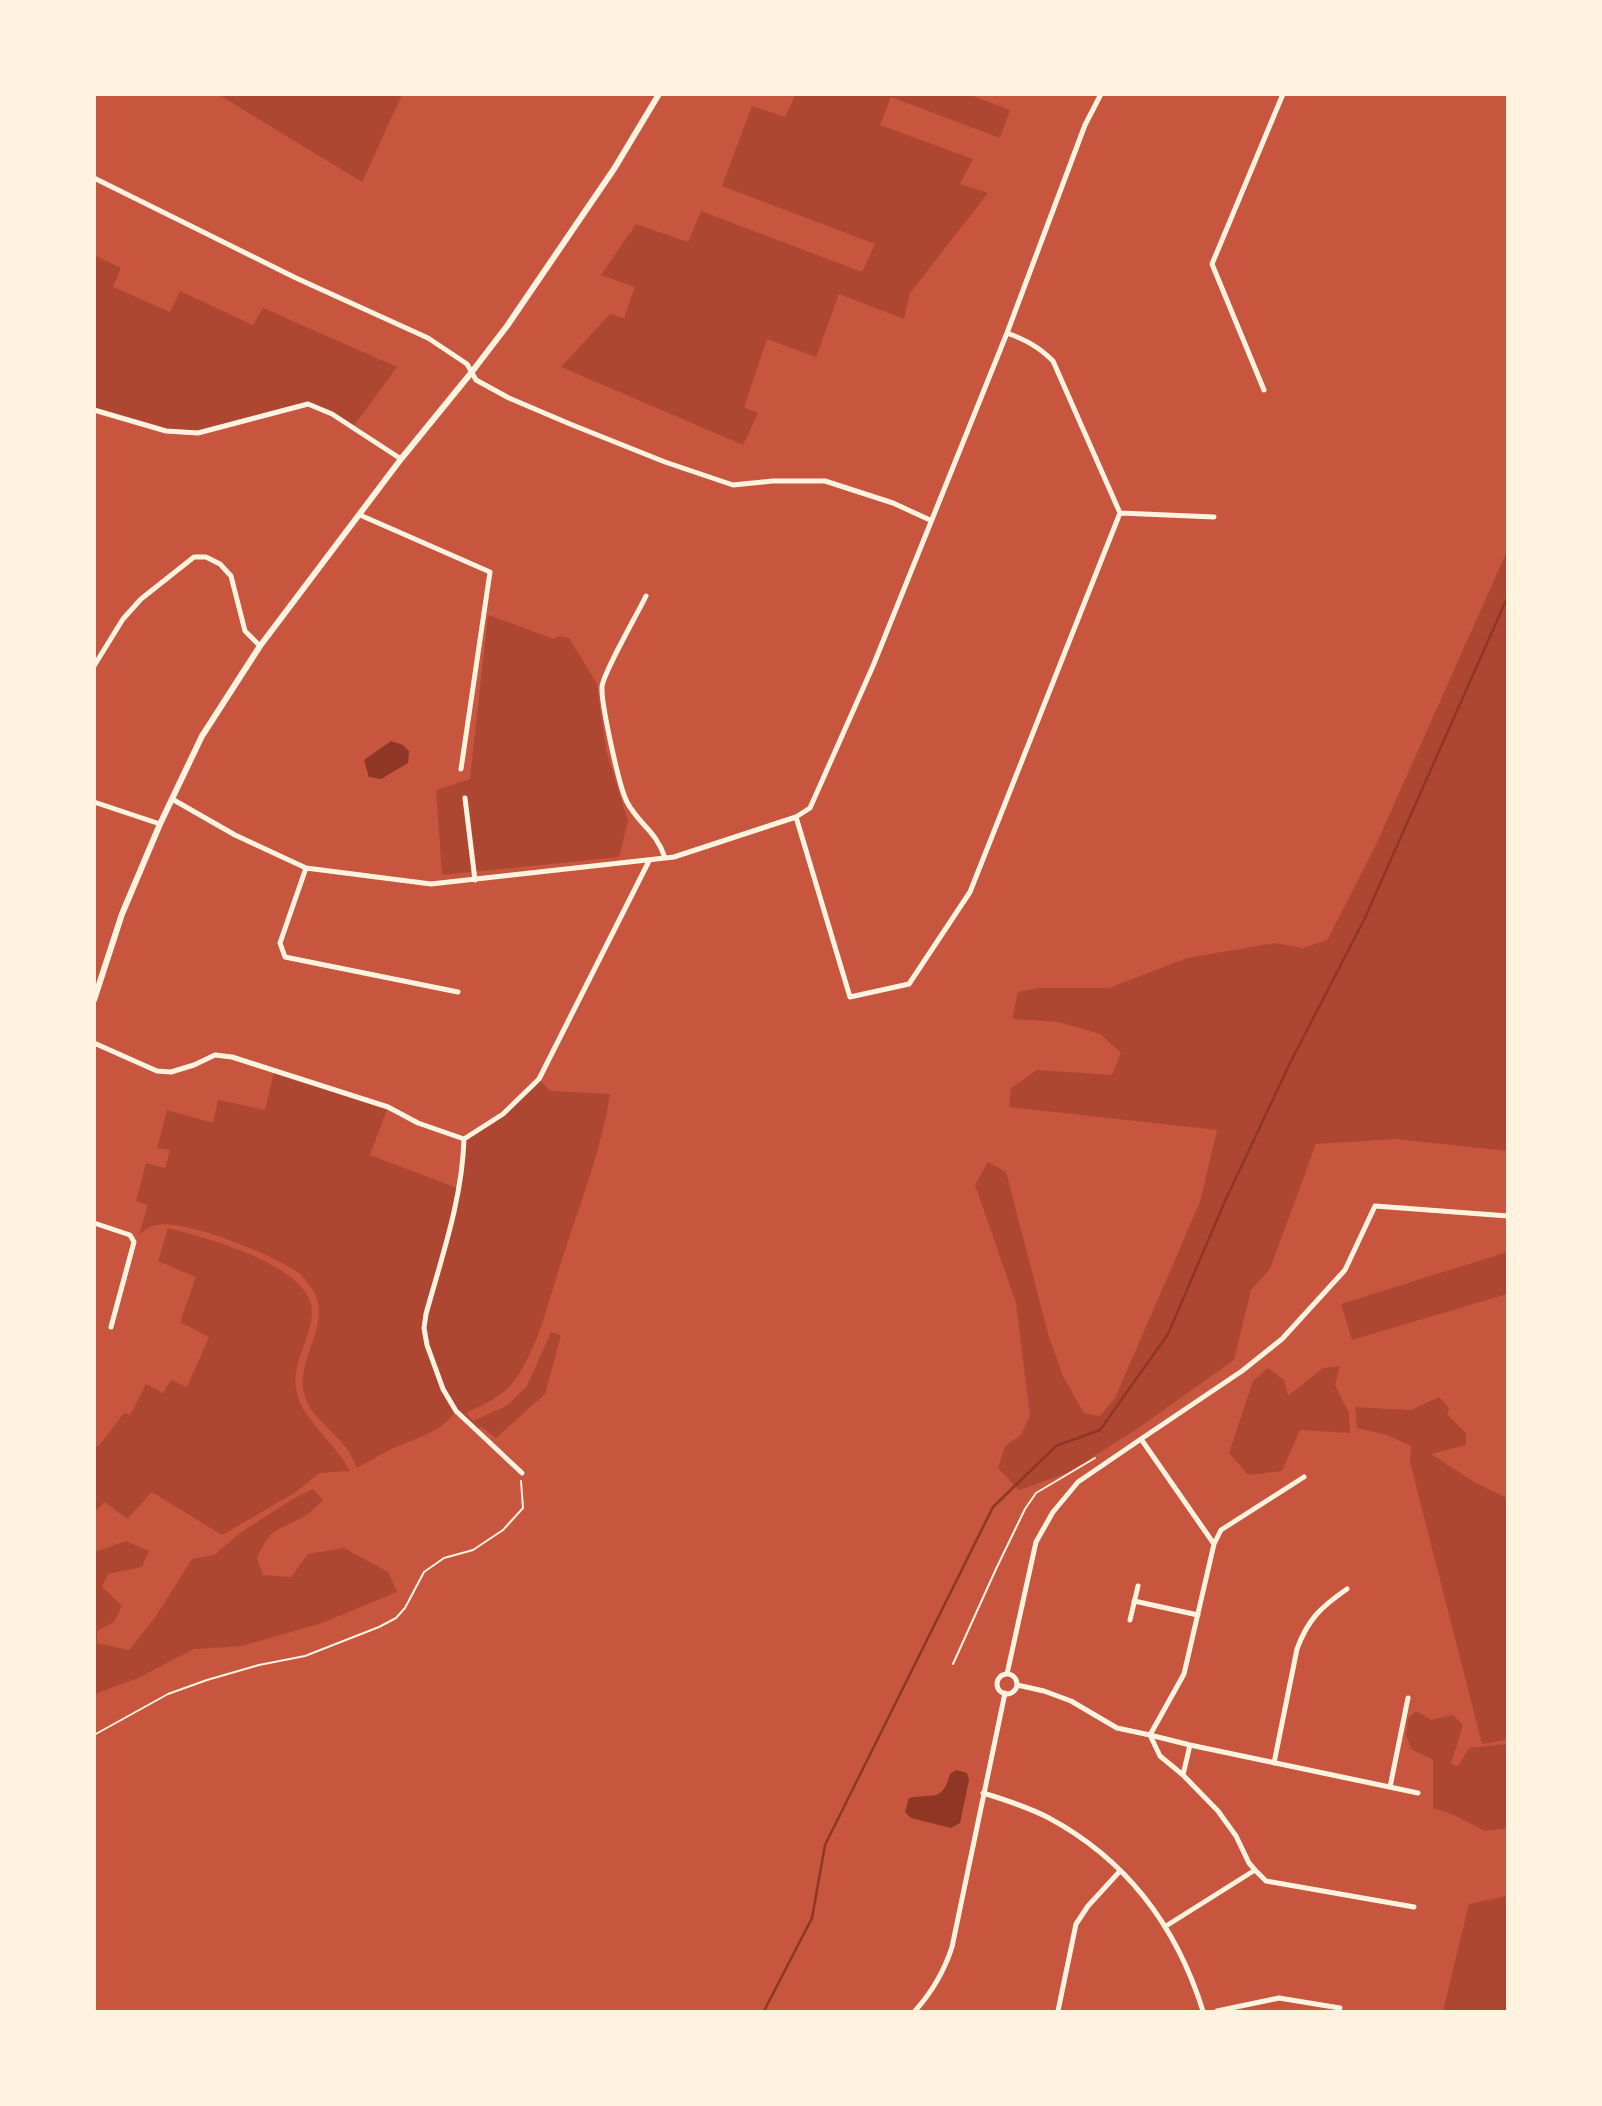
<!DOCTYPE html>
<style>
body{margin:0}
#map{position:relative;width:1602px;height:2106px;overflow:hidden;background:#c8553d;font-family:"PT Sans Narrow",sans-serif}
canvas{display:block}
.frame{position:absolute;inset:0;border:96px solid #fff3e0;pointer-events:none}
</style>
<div id="map">
<canvas width="1602" height="2106"></canvas>
<div class="frame"></div>
</div>
<script>
const ctx = document.querySelector('canvas').getContext('2d');
ctx.lineJoin = 'round';
function fill(path, color) { ctx.fillStyle = color; ctx.fill(path, 'evenodd'); }
function trace(path, color, width, dash) { ctx.strokeStyle = color; ctx.lineWidth = width; ctx.lineCap = dash ? 'butt' : 'round'; ctx.setLineDash(dash || []); ctx.stroke(path); }
const green = new Path2D(`
 M 219,95 L 402,95 L 362,182 Z
 M 971,95 L 1010,110 L 1000,138 L 891,97 L 880,125 L 973,159 L 960,184 L 988,193 L 910,293 L 904,319 L 839,294 L 816,357 L 767,339 L 744,407 L 758,413 L 743,445 L 561,367 L 610,314 L 624,318 L 635,287 L 601,275 L 636,224 L 688,242 L 701,211 L 862,272 L 875,244 L 722,186 L 752,106 L 785,117 L 795,95 Z
 M 94,255 L 121,268 L 113,287 L 170,312 L 180,291 L 253,325 L 263,308 L 397,367 L 353,427 L 308,405 L 198,433 L 181,434 L 95,410 Z
 M 1507,551 L 1507,1151 L 1396,1139 L 1316,1144 L 1270,1269 L 1251,1290 L 1234,1360 L 1134,1431 L 1067,1473 L 1019,1490 L 998,1468 L 1005,1446 L 1021,1435 L 1030,1416 L 1016,1303 L 975,1185 L 988,1162 L 1006,1172 L 1049,1337 L 1063,1376 L 1084,1413 L 1100,1416 L 1115,1398 L 1200,1202 L 1217,1130 L 1009,1107 L 1011,1088 L 1037,1070 L 1112,1075 L 1121,1053 L 1100,1034 L 1059,1022 L 1012,1019 L 1018,992 L 1039,988 L 1109,988 L 1187,958 L 1274,943 L 1303,948 L 1327,940 L 1375,847 Z
 M 488,615 L 554,639 L 559,636 L 569,638 L 597,684 L 606,750 L 628,821 L 619,857 L 442,875 L 436,790 L 470,779 Z
 M 274,1072 L 388,1107 L 370,1155 L 457,1188 L 464,1139 L 503,1114 L 539,1079 L 550,1091 L 610,1094 C 601,1152 579,1207 561,1263 C 548,1301 539,1348 514,1381 C 502,1397 483,1405 466,1413 L 473,1421 L 508,1405 L 527,1386 L 551,1332 L 561,1335 L 545,1394 L 496,1438 L 481,1427 L 475,1431 L 456,1411 C 442,1433 413,1439 391,1449 C 379,1455 368,1462 357,1468 C 354,1461 351,1454 347,1449 C 334,1431 310,1416 304,1394 C 296,1361 327,1330 317,1299 C 315,1291 305,1279 299,1273 C 274,1255 181,1216 152,1226 C 148,1227 143,1232 139,1235 L 148,1205 L 136,1201 L 146,1163 L 165,1168 L 170,1150 L 157,1148 L 167,1110 L 213,1123 L 218,1100 L 265,1110 Z
 M 168,1228 C 203,1237 316,1266 312,1314 C 310,1341 288,1369 298,1397 C 307,1424 336,1444 350,1471 L 319,1473 L 296,1492 L 222,1535 L 152,1492 L 127,1519 L 105,1502 L 95,1511 L 95,1445 L 98,1447 L 124,1413 L 130,1415 L 146,1384 L 163,1393 L 171,1380 L 187,1387 L 209,1337 L 180,1322 L 196,1277 L 158,1261 Z
 M 1507,1252 L 1507,1294 L 1352,1340 L 1341,1304 Z
 M 1340,1366 L 1335,1385 L 1349,1413 L 1350,1433 L 1300,1430 L 1282,1471 L 1248,1475 L 1229,1453 L 1253,1381 L 1268,1368 L 1284,1380 L 1288,1396 L 1323,1368 Z
 M 1439,1397 L 1449,1408 L 1447,1414 L 1466,1433 L 1466,1445 L 1431,1454 L 1474,1482 L 1507,1498 L 1507,1740 L 1482,1744 L 1410,1462 L 1411,1446 L 1387,1435 L 1357,1428 L 1355,1407 L 1411,1410 Z
 M 313,1489 L 323,1500 C 317,1506 309,1514 301,1518 C 274,1532 271,1528 257,1558 L 263,1575 L 291,1577 L 308,1554 L 344,1548 L 388,1572 L 397,1592 L 322,1623 L 242,1646 L 194,1649 L 138,1678 L 95,1694 L 95,1552 L 126,1541 L 149,1551 L 142,1567 L 108,1574 L 102,1587 L 122,1606 L 114,1622 L 97,1631 L 97,1643 L 129,1650 L 154,1619 L 192,1559 L 214,1555 L 240,1533 L 296,1497 Z
 M 1416,1711 L 1431,1720 L 1453,1715 L 1463,1725 L 1451,1764 L 1458,1766 L 1469,1748 L 1507,1744 L 1507,1828 L 1485,1831 L 1454,1815 L 1433,1808 L 1433,1760 L 1411,1749 L 1406,1735 L 1408,1718 Z
 M 1507,1896 L 1507,2011 L 1443,2011 L 1469,1904 Z`);
const water = new Path2D(`
 M 391,741 L 403,745 L 409,751 L 408,763 L 381,779 L 369,777 L 364,760 Z
 M 956,1770 L 967,1773 L 969,1780 L 960,1823 L 951,1828 L 911,1818 L 905,1812 L 909,1798 C 933,1793 942,1803 950,1774 Z`);
const stream = new Path2D(`
 M 764,2011 L 812,1918 L 825,1845 L 993,1507 L 1056,1446 L 1100,1430 L 1168,1334 L 1226,1199 L 1291,1061 L 1364,920 L 1508,596`);
const path = new Path2D(`
 M 953,1664 L 996,1569 L 1025,1509 L 1036,1493 L 1095,1458
 M 94,1735 L 168,1694 L 207,1680 L 259,1665 L 305,1656 L 379,1627 L 396,1618 L 405,1608 L 424,1572 L 444,1558 L 473,1550 L 503,1530 L 523,1508 L 521,1481`);
const minor = new Path2D(`
 M 94,178 L 296,278 L 428,338 L 467,364 L 476,380 L 509,398 L 570,424 L 665,462 L 733,485 L 773,481 L 825,481 L 893,503 L 930,520
 M 1264,390 L 1212,264 L 1283,94
 M 94,410 L 166,431 L 198,433 L 308,404 L 332,414 L 401,459
 M 1120,513 L 1214,517
 M 360,515 L 490,572 L 461,769
 M 646,596 C 639,611 602,675 602,687 C 601,703 619,787 627,802 C 639,825 656,830 665,858
 M 94,666 L 123,619 L 141,599 L 194,557 L 206,557 L 220,564 L 231,576 L 245,631 L 260,646
 M 465,798 L 475,880
 M 172,799 L 235,835 L 306,868 L 431,884 L 674,857 L 796,817 L 810,808 L 873,666 L 1007,333 L 1085,125 L 1101,94
 M 94,802 L 160,824
 M 796,817 L 850,997 L 909,984 L 970,892 L 1120,513 L 1053,361 C 1039,347 1026,340 1007,333
 M 306,868 L 280,943 L 285,957 L 458,992
 M 94,1043 L 157,1071 L 171,1072 L 194,1065 L 215,1055 L 232,1057 L 388,1107 L 418,1123 L 464,1139
 M 94,1223 L 130,1235 L 134,1242 L 111,1327
 M 1141,1439 L 1242,1371 L 1282,1339 L 1345,1270 L 1375,1206 L 1508,1216
 M 522,1473 L 456,1411 L 443,1389 L 427,1345 L 424,1328 L 426,1314 C 442,1256 462,1200 464,1139 L 503,1114 L 539,1079 L 649,861
 M 1214,1544 L 1221,1530 L 1304,1477
 M 1134,1601 L 1198,1615
 M 1130,1620 L 1138,1586
 M 1007,1674 L 1036,1542 L 1053,1512 L 1078,1482 L 1141,1439 L 1214,1544 L 1184,1674 L 1150,1735 L 1190,1745 L 1418,1793
 M997 1684a10 10 0 1 1 20 0a10 10 0 1 1-20 0Z
 M 1017,1685 L 1044,1691 L 1071,1701 L 1117,1728 L 1150,1735 L 1160,1756 L 1183,1775 L 1218,1811 L 1236,1836 L 1249,1863 L 1255,1870
 M 1274,1763 L 1297,1649 C 1308,1619 1321,1607 1347,1589
 M 1183,1775 L 1190,1745
 M 1390,1787 L 1408,1698
 M 983,1793 C 1006,1800 1028,1807 1049,1818 C 1127,1860 1177,1928 1203,2011
 M 1166,1926 L 1255,1870 L 1266,1881 L 1414,1907
 M 915,2011 C 932,1992 944,1972 952,1947 L 1005,1693
 M 1058,2011 L 1076,1924 L 1088,1906 L 1120,1871
 M 1217,2011 L 1279,1998 L 1340,2008`);
const tertiary = new Path2D(`
 M 94,1000 L 122,914 L 160,824 L 202,736 L 260,646 L 401,459 L 471,373 L 507,326 L 614,169 L 659,94`);
fill(green, '#ae4732');
fill(water, '#8f3625');
trace(stream, '#8f3625', 2.5);
trace(path, '#fff3e0', 2);
trace(minor, '#fff3e0', 5);
trace(tertiary, '#fff3e0', 6);
</script>
